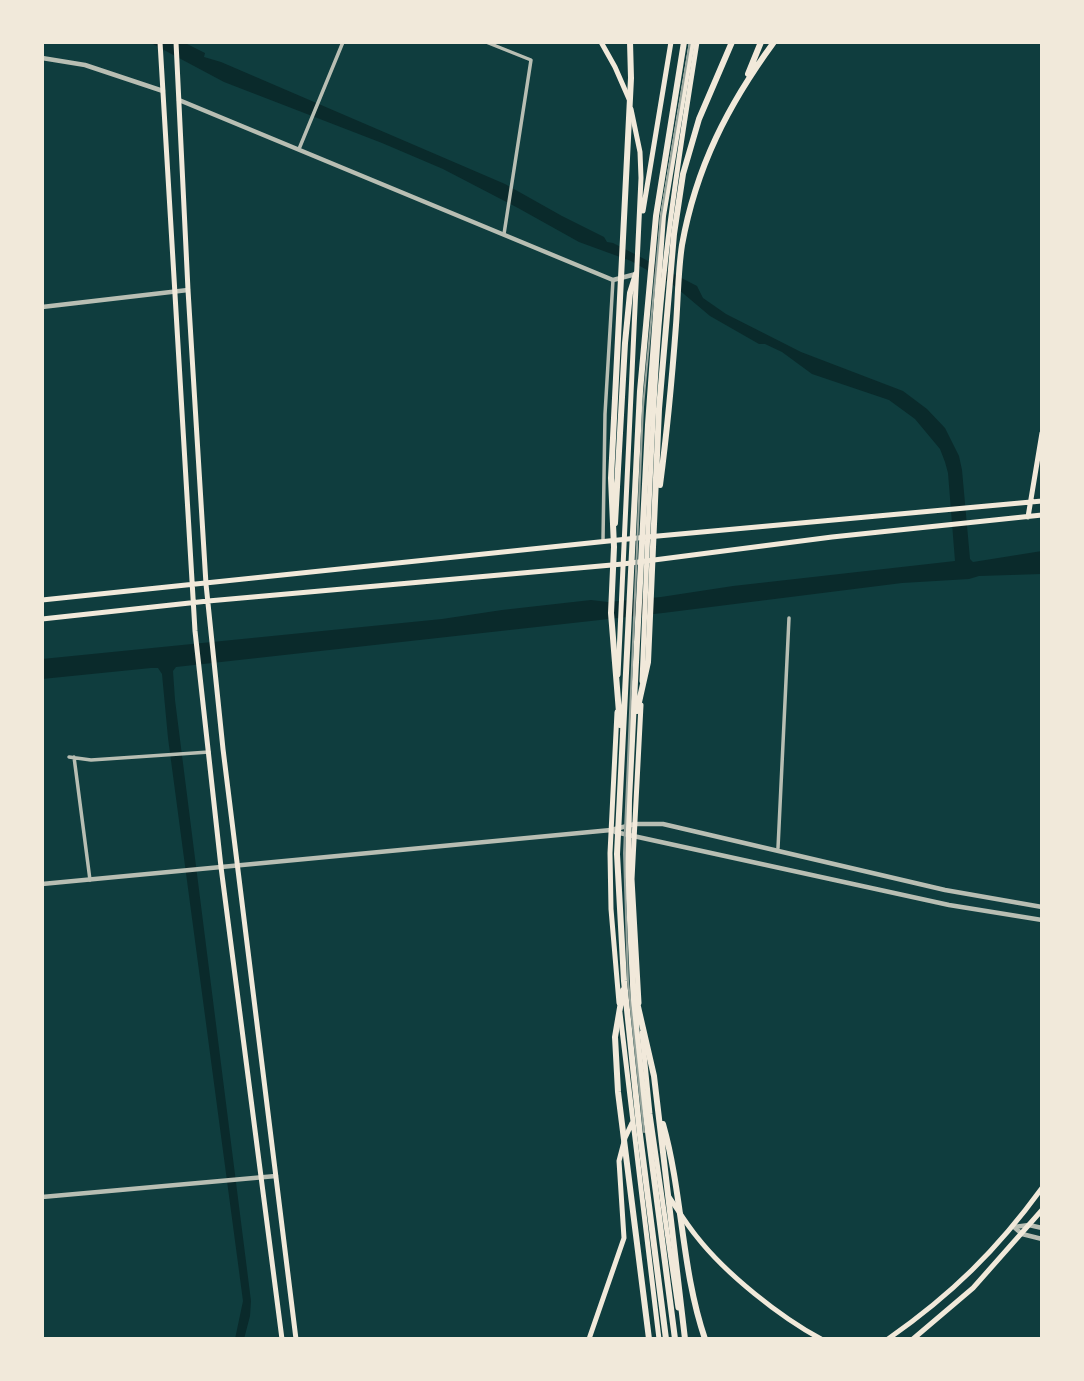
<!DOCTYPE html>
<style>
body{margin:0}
#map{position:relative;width:1084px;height:1381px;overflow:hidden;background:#0f3d3e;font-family:Helvetica,sans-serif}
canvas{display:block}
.frame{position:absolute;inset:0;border:44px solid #f1e9da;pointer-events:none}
</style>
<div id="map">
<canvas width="1084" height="1381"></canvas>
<div class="frame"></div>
</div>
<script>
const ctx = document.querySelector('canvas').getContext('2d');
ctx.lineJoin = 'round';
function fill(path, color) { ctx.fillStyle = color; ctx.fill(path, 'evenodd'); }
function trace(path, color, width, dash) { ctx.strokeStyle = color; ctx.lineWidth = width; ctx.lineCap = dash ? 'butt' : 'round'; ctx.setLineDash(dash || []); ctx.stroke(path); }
const water = new Path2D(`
 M 149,42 L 183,42 L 205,53 L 204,57 L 221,62 L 505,184 L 562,216 L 604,237 L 607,242 L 613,243 L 697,286 L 703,298 L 726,314 L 801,352 L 903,391 L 927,409 L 945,428 L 959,456 L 962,470 L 970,559 L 973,562 L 1042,551 L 1042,574 L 979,576 L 969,579 L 902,583 L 663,613 L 176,667 L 173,671 L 175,700 L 251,1301 L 250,1316 L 244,1339 L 235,1339 L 243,1301 L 168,738 L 162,674 L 158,668 L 151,668 L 42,679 L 42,659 L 442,619 L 502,610 L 591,600 L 608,602 L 661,597 L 733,586 L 955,561 L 948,473 L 945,462 L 940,449 L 915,419 L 889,400 L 812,374 L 782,352 L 765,344 L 759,344 L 710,316 L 672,284 L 631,261 L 579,242 L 518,208 L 443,169 L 382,143 L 224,82 Z`);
const minor = new Path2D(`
 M 486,42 L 531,60 L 504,234
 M 299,149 L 343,42
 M 603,540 L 605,414 L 613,280
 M 69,757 L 91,760 L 209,752
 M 74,757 L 90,880
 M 778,848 L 789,618
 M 468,1339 L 476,1339`);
const tertiary = new Path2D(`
 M 42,58 L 85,65 L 163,91
 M 179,100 L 613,280 L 636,274
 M 42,307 L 188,290
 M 615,832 L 949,905 L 1042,920
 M 42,884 L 611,830 L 635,824 L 663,824 L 945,890 L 1042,907
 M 42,1197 L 276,1176
 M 1014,1227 L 1022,1234 L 1042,1239
 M 1014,1227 L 1029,1225 L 1042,1228`);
const secondary = new Path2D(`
 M 160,42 L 195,631 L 221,867 L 282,1339
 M 176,42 L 188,290 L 206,584 L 223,749 L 296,1339
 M 1028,517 L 1042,433
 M 42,600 L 647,537 L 1042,501
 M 42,619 L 208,601 L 623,564 L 832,537 L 1042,515`);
const primary = new Path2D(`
 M 601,42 L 615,67 L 629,99
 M 643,211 L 671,42
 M 618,675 L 641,178 L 640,152 L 631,109
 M 642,681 C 647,563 650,444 659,326 C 667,231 682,136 697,42
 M 617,712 L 610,853 L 611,909 L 619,1003
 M 639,1003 L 632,879 L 641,705
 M 620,1013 L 659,1339
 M 642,1033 L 650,1114 L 678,1308
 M 669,1197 C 678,1210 687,1225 697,1237 C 726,1274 780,1317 821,1339
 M 589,1339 L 624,1238 L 619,1161 L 625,1138 L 632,1123
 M 888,1339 C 951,1295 997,1250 1042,1188
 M 913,1339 L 973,1288 L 1042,1210`);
const trunk = new Path2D(`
 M 748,74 L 761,42
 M 660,485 C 667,432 672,379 676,325 C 678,299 678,271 682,245 C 696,167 728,105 774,42
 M 615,523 L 625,343 L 630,293 L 636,274
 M 637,711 L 648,662 L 659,409 L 674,234 L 683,174 L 699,119 L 732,42
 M 620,725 L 611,613 L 614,547 L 611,478 L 631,78 L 630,42
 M 623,990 L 615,1037 L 618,1092 L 649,1339
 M 636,998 L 654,1076 L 685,1339
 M 663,1124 C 683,1195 681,1269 705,1339
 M 666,1339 L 640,1135 L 624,981 L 617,854 L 640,391 L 656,216 L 684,42
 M 675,1339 L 644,1101 L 634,1006 L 628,877 L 629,800 L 648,425 L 663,216 L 692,42`);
const rail = new Path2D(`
 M 644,1132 L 628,981 L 624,853 L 643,407 L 661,216 L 690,42`);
fill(water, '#0a2a2b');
trace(minor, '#b8beb3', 3.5);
trace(tertiary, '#b8beb3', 4.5);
trace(secondary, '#f1e9da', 5);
trace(primary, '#f1e9da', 5);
trace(trunk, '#f1e9da', 6);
trace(rail, '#97a49c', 2);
</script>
